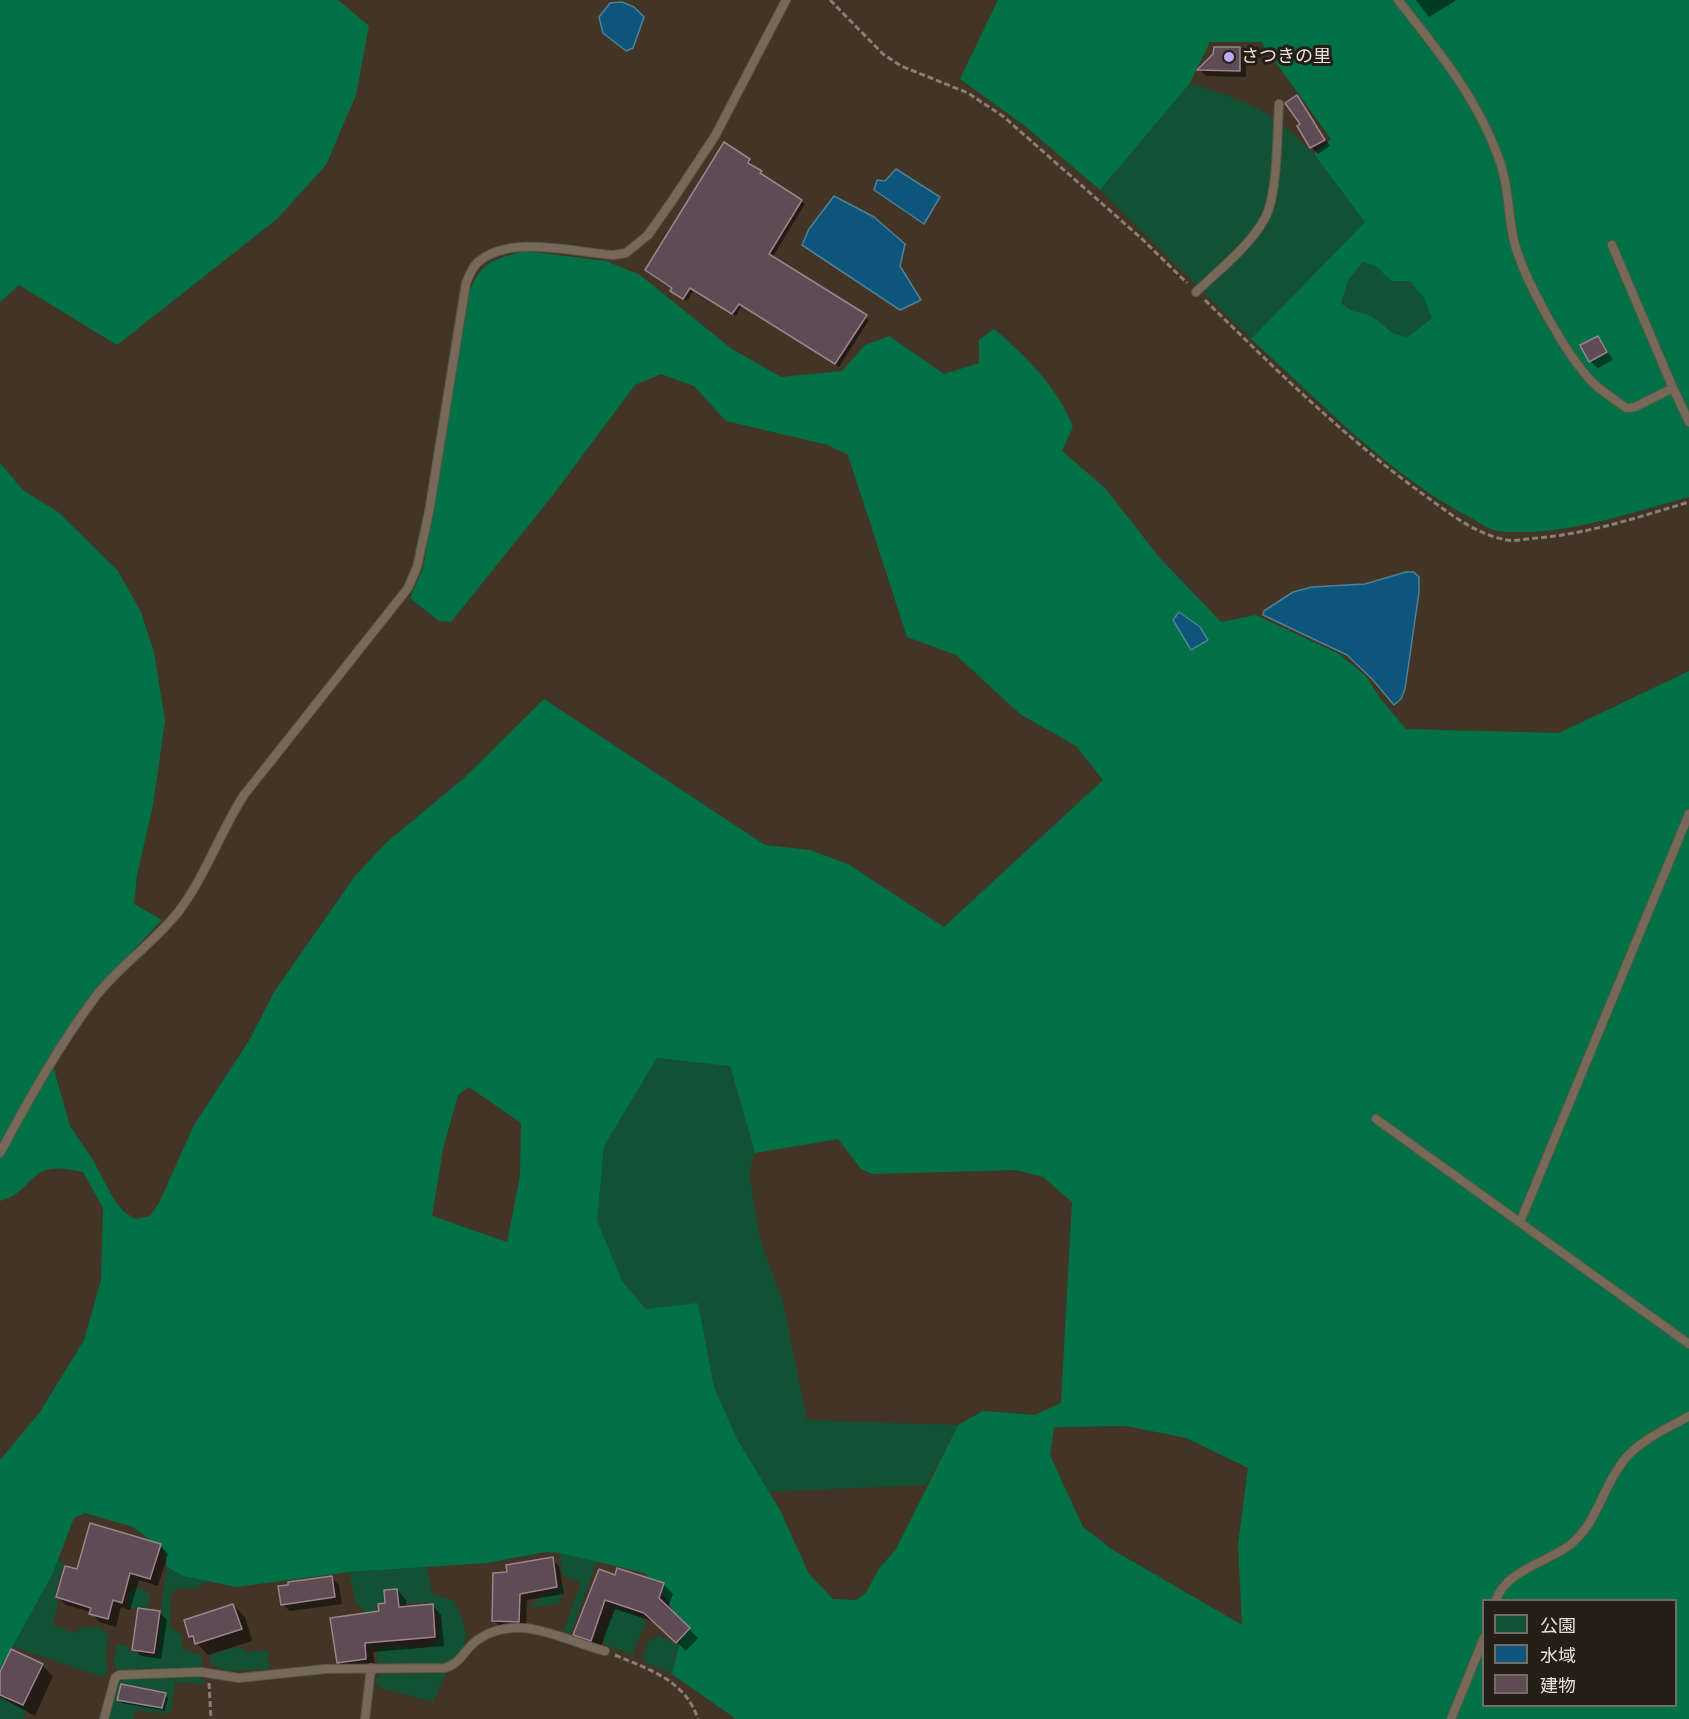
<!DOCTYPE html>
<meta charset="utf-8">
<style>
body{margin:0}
#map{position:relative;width:1689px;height:1719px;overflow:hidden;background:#423526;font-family:"IBM Plex Serif","Noto Sans JP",serif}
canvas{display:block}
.legend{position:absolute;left:1482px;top:1599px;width:195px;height:108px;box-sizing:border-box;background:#241e17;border:2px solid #746d65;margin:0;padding:8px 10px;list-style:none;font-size:18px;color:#ebe3d9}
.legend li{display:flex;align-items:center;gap:12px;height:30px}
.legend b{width:30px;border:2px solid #746d65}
</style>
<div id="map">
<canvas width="1689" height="1719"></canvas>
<ul class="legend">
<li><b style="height:16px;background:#125134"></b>公園</li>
<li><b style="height:16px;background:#0d557a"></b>水域</li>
<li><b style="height:16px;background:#5f4b54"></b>建物</li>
</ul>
</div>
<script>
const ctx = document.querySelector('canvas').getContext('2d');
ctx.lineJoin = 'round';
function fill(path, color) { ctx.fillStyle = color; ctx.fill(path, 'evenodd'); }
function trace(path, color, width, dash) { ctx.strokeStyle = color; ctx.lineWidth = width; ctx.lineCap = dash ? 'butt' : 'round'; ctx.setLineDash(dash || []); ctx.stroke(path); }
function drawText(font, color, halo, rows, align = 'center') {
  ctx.font = font + ' "IBM Plex Serif","Noto Sans JP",serif'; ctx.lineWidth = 6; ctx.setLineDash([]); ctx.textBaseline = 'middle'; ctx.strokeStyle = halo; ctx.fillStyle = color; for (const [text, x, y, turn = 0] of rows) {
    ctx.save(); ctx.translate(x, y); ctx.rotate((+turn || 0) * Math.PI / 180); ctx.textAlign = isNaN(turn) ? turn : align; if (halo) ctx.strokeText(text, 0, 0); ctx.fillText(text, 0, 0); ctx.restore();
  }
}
const green = new Path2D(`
 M 1190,83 C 1216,92 1243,99 1267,114 C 1309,139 1337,184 1365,222 L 1251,339 L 1100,190 Z
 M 1363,262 L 1376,266 L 1391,281 L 1410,281 L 1424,298 L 1432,318 L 1408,337 C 1385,334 1389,325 1371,316 C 1358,309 1355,316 1341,303 L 1349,279 Z
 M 657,1058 L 730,1066 L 755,1153 L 749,1172 L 760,1239 L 783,1302 L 807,1420 L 958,1425 L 926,1485 L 769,1492 L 737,1439 L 714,1387 L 698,1304 L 647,1309 L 622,1281 L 597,1220 L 603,1146 Z
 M 560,1553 L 597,1560 L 571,1634 L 563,1632 L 581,1583 L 562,1575 Z
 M 58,1559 L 64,1563 L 55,1593 L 58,1604 L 53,1625 L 76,1633 L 80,1628 L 99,1627 L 109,1635 L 106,1650 L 108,1671 L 102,1677 L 11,1646 L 52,1576 Z
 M 167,1567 L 183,1576 L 209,1581 L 195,1588 L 175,1589 L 171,1596 L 170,1626 L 183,1636 L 182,1649 L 201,1655 L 203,1668 L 117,1671 L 114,1660 L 117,1644 L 128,1647 L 132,1652 L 154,1656 L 158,1652 C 162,1623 161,1595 167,1567 Z
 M 427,1567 L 432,1593 L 454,1601 C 467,1627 476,1651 443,1664 L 378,1663 L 376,1647 L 423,1647 L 436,1644 C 443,1629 440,1614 429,1602 L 395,1604 L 393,1601 L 379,1602 L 376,1606 L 379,1635 L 374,1633 L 365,1612 L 356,1603 L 349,1572 Z
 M 564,1584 L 560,1603 L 531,1608 L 540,1596 L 557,1593 L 559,1585 Z
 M128 1599a11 11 0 1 1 22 0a11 11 0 1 1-22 0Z
 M 615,1607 L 638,1615 L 646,1622 L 632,1655 L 603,1644 L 605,1629 Z
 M 660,1636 L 678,1645 L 672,1674 L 644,1662 L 643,1655 L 649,1640 Z
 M 240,1648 L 246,1652 L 268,1650 L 269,1669 L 226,1671 L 212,1664 L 209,1657 L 227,1649 Z
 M 446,1673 L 433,1702 L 381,1688 L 376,1684 L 376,1678 L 381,1674 Z
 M 200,1677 L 204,1681 L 203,1684 L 175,1682 L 171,1711 L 163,1714 L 136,1710 L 133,1719 L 107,1719 L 118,1683 L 123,1679 ZM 121,1684 L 140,1688 L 137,1704 L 117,1700 ZM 148,1689 L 166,1693 L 162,1708 L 144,1704 Z
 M 0,1697 L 27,1710 L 23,1719 L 0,1719 Z`);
const forest = new Path2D(`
 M 0,0 L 338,0 L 369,26 L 356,95 L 326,165 L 277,219 L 117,345 L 19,285 L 0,302 Z
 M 998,0 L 1689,0 L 1689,497 C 1630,513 1559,538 1498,531 C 1489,530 1480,523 1473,519 C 1389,476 1321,402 1251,339 L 1365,222 L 1314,154 L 1331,139 L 1261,42 L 1210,42 L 1190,83 L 1100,190 L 1025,126 L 960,79 ZM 1363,262 L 1376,266 L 1391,281 L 1410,281 L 1424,298 L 1432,318 L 1408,337 C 1385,334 1388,325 1371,316 C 1358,309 1355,316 1341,303 L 1349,279 Z
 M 525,251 L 606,261 L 640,275 L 732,349 L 781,377 L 842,371 L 865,345 L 889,336 L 944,374 L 979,363 L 979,340 L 994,329 C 1025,355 1059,389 1073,427 L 1062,451 L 1105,488 L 1159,557 L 1221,622 L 1256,615 L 1339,654 L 1366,676 L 1380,698 L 1406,729 L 1559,733 L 1689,671 L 1689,1719 L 736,1719 L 672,1674 L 683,1629 L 667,1600 L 645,1573 L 560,1553 L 546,1552 L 486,1563 L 349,1572 L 236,1587 L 183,1576 L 167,1567 L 164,1551 L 133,1527 L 85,1513 L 74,1518 L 52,1575 L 0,1669 L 0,1460 L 40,1412 L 84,1340 L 101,1280 L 103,1208 L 83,1172 C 24,1158 40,1189 0,1201 L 0,463 L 23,490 L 58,512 L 118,571 L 141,612 L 154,652 L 165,721 L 153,805 L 137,875 L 134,904 L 162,920 L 95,991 L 50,1056 L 70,1126 L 93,1160 L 113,1198 L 124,1212 L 135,1219 L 150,1216 L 159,1203 L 194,1125 L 250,1039 L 274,992 L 355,876 L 386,843 L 464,778 L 544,699 L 765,845 L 810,850 L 848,864 L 944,927 L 1103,780 L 1076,746 L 1020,714 L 956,655 L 907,637 L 848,455 L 828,445 L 726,421 L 694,386 L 661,374 L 635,385 L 553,495 L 451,622 L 439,621 L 410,598 L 423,568 L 470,290 C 482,260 496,259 525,251 ZM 657,1058 L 730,1066 L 755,1153 L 838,1139 L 861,1169 L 872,1174 L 1016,1170 L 1043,1177 L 1072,1202 L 1061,1403 L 1035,1415 L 983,1411 L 958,1425 L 896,1549 L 878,1570 L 866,1593 L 856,1600 L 833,1599 L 809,1574 L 780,1510 L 737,1439 L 714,1387 L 698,1303 L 646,1309 L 622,1281 L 597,1220 L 604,1146 ZM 469,1087 L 521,1123 L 520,1176 L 507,1242 L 432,1216 L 443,1149 L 458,1095 ZM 1126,1426 L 1186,1438 L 1248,1468 L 1238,1544 L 1242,1625 L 1113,1550 L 1083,1527 L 1050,1455 L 1054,1427 ZM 1484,1600 L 1676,1600 L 1676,1706 L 1484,1706 Z`);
const water = new Path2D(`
 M 622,2 L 634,7 L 644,17 L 633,48 L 626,51 L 603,33 L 599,17 L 610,3 Z
 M 896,169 L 940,197 L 924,224 L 874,190 L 877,180 L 885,181 Z
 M 834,196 L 874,217 L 905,244 L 900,266 L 921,300 L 900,310 L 802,245 L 809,229 Z
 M 1406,572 L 1414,572 L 1419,577 L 1419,592 L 1405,689 L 1401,699 L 1394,705 L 1372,679 L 1347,655 L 1263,615 L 1264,611 L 1293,592 L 1312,587 L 1365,584 Z
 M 1179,612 L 1200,627 L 1208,640 L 1191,650 L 1173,620 Z`);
const shadow = new Path2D(`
 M 1416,0 L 1455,0 L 1455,1 L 1429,17 Z
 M 1240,49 L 1246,55 L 1246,77 L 1206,76 L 1200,70 L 1215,55 Z
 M 1297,97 L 1330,146 L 1318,154 L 1311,147 L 1302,125 Z
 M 749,160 L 752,164 L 751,166 L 763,177 L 805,204 L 772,258 L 869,320 L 839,367 L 742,306 L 736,316 L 694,290 L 687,301 L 675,294 Z
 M 1598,337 L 1613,360 L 1598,368 L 1590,361 Z
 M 160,1545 L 168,1554 L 158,1586 L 139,1580 L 130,1610 L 121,1607 L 116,1627 L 99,1622 L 91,1612 L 66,1605 L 58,1597 Z
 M 552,1559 L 559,1566 L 564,1594 L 527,1600 L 526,1628 L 501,1628 L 494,1620 L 509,1573 Z
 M 616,1577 L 663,1584 L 673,1594 L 668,1608 L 698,1638 L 686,1651 L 655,1622 L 615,1609 L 600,1649 L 585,1644 L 575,1634 Z
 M 332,1578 L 339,1585 L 342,1604 L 290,1611 L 282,1604 Z
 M 397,1590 L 406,1600 L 407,1607 L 432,1605 L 441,1615 L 444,1646 L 373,1652 L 375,1668 L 347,1672 L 338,1662 Z
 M 233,1605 L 245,1617 L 252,1641 L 208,1655 L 190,1636 Z
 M 159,1612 L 167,1620 L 161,1659 L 141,1656 L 133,1649 Z
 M 42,1665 L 53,1676 L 35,1716 L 0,1697 L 0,1676 Z
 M 165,1695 L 168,1698 L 165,1711 L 122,1703 L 119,1700 Z`);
const building = new Path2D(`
 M 1214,47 L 1240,47 L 1240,71 L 1197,70 L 1213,54 Z
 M 1297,95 L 1325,140 L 1310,148 L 1297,126 L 1300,124 L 1285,103 Z
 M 724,142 L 750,159 L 748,163 L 762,171 L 760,173 L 802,200 L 769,254 L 867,315 L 835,364 L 739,304 L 732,314 L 690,288 L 683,299 L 670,291 L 672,288 L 645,270 Z
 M 1598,336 L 1607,352 L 1589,362 L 1580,345 Z
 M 90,1523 L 161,1544 L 150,1579 L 130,1573 L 122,1603 L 113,1600 L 108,1619 L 89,1614 L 91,1608 L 56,1597 L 65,1566 L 77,1569 Z
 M 553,1557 L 557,1587 L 520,1594 L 519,1622 L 492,1621 L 493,1573 L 507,1572 L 506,1565 Z
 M 617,1568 L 664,1583 L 659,1598 L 690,1628 L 676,1643 L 644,1613 L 605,1600 L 591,1641 L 573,1635 L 599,1569 L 615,1575 Z
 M 332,1576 L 335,1597 L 281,1605 L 278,1586 L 288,1585 L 288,1582 Z
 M 397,1589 L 399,1607 L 433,1604 L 435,1637 L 365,1643 L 366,1659 L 337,1663 L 330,1618 L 379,1611 L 378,1604 L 385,1603 L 384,1590 Z
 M 233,1604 L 242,1629 L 195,1644 L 193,1636 L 189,1637 L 184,1620 Z
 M 138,1608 L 160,1611 L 154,1653 L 132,1650 Z
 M 11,1649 L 43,1664 L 23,1705 L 0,1695 L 0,1672 Z
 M 121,1684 L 166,1693 L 162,1708 L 117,1700 Z`);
const path = new Path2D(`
 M 830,0 L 883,54 L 901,66 L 968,93 L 1004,117 L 1141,238 L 1187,283
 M 1205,300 C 1275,369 1347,440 1427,497 C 1450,514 1477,535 1507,540 C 1516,542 1528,538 1538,538 C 1591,533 1639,517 1689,502
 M 615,1655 C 650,1670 685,1680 698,1719
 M 209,1683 L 211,1719`);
const service = new Path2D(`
 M 1398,0 C 1438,50 1481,103 1501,165 C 1509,189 1508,216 1514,241 C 1523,278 1566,355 1593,383 C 1603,392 1615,400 1626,408 L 1635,407 L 1673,388 L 1689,422
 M 1612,245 L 1673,388
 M 1196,292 C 1219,270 1250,246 1265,218 C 1278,194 1277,133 1279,104
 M 1376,1119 L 1689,1344
 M 0,1153 C 29,1099 59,1045 96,996 C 120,965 155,942 179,911 C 206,875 220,832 244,795 L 408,588 L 417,567 L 429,512 L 466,283 C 469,276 472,268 477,263 C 509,234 573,252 613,255 L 626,253 L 648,235 L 672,201 L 715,136 L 786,0
 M 1520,1222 L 1689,814
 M 1496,1600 C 1506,1570 1549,1562 1571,1544 C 1598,1522 1603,1485 1625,1459 C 1641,1439 1667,1429 1689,1416
 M 104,1719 L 115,1678 L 119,1675 L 201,1672 L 239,1678 L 325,1669 L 444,1668 C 461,1665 465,1647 479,1639 C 520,1612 564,1641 605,1651
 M 365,1719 L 371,1668
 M 1451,1719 L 1484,1638`);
const markers = [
 [1229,57,6,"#bea9f4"]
];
const poiNames = [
 ["さつきの里",1241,57]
];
fill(green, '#125134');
fill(forest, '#007046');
fill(water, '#0d557a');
trace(water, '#508096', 1.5);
fill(shadow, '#0007');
fill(building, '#5f4b54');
trace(building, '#9b848f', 1.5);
trace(service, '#5f5447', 10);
trace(path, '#8a7f72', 3, [6, 3]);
trace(service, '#776958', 8);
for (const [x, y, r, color] of markers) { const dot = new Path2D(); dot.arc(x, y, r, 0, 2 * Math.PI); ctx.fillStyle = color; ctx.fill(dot); trace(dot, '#241e17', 2); }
drawText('18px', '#ebe3d9', '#241e17', poiNames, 'left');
</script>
